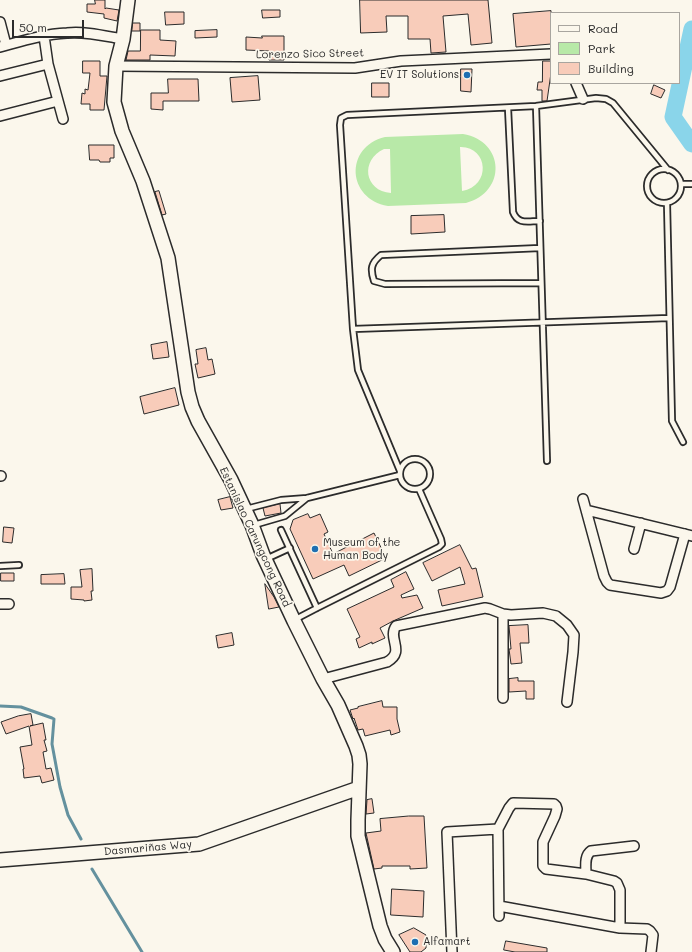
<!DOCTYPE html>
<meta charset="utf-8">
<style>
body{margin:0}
#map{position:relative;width:692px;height:952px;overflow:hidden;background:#fbf7ec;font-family:Mali,sans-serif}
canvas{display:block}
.legend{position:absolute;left:550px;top:12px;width:130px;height:72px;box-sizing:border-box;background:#fbf7ec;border:1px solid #a8a59f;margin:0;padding:5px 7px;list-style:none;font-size:12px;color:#2b2b2b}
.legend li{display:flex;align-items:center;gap:8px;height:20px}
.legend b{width:20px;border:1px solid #a8a59f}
.scale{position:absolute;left:12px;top:20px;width:72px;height:18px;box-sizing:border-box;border:2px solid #2b2b2b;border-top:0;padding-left:5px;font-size:12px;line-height:14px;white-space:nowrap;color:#2b2b2b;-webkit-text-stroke:3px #fbf7ec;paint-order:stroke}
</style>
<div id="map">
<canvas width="692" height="952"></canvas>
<ul class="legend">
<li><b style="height:5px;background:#fbf7ec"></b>Road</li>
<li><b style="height:11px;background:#b8e9a8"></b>Park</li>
<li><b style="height:11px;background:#f8ccba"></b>Building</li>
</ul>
<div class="scale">50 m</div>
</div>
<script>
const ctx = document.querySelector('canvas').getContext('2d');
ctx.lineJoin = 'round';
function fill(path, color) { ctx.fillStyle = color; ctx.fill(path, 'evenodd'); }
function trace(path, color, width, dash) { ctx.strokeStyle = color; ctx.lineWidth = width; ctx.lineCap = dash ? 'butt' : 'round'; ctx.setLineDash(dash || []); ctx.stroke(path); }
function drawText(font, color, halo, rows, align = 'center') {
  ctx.font = font + ' Mali,sans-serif'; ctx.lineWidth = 3.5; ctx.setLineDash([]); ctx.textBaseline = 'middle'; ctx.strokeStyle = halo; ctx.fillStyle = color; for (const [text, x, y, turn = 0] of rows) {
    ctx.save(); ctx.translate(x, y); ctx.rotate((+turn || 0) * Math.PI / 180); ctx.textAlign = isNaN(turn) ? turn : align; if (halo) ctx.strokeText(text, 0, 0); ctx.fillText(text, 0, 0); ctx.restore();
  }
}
const green = new Path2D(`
 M 463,134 C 505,141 507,192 466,203 L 388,206 C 347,199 344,147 385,137 ZM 460,147 C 488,146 492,186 462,191 ZM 384,149 L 390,149 L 391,193 C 364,191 360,160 384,149 Z`);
const stream = new Path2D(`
 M 0,706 L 21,707 L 52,718 L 54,719 L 52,744 L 60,787 L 68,815 L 81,839
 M 92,869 L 142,952`);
const river = new Path2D(`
 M 692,29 L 673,117 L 692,144`);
const building = new Path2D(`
 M 95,0 L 105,0 L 105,9 L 106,8 L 119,10 L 117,21 L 104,18 L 104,14 L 87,12 L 87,4 L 95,4 Z
 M 360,0 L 488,0 L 492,43 L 471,45 L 468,14 L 443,16 L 446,52 L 431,53 L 430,39 L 408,39 L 408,16 L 386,16 L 387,32 L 361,33 Z
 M 262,10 L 280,10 L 280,17 L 263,18 Z
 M 551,11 L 551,44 L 516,47 L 513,14 Z
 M 165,12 L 184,12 L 184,24 L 166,25 Z
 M 133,23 L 140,23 L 140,31 L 132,31 Z
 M 141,30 L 160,30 L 160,40 L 176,41 L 175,56 L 150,55 L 150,60 L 126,60 L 128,51 L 140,51 Z
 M 217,30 L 217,37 L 195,38 L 195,31 Z
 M 262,36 L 284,36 L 284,60 L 269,60 L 269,51 L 246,50 L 246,37 L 262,38 Z
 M 83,61 L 100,61 L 100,76 L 107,76 L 104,110 L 90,110 L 90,104 L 81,104 L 82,93 L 85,94 L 85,89 L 88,90 L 90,73 L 83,73 Z
 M 543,61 L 551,61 L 551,73 L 547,101 L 542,101 L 542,90 L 537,90 L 538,82 L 542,82 Z
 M 461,69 L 472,69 L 471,92 L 461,91 Z
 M 258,76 L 260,100 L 232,102 L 230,78 Z
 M 168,79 L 198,79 L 199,101 L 163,101 L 163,110 L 151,109 L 151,93 L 168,93 Z
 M 372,83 L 389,83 L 389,97 L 372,97 Z
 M 654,85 L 665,90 L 661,98 L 651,94 Z
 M 89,145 L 114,145 L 114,158 L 110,158 L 110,162 L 100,162 L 99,160 L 90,160 Z
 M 159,191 L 166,214 L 162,215 L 155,192 Z
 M 444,215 L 445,232 L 411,234 L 411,216 Z
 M 167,342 L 169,357 L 153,359 L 151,345 Z
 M 206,348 L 208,360 L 212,359 L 215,374 L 198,378 L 195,364 L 198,364 L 196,350 Z
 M 175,388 L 179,405 L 144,414 L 140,397 Z
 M 230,497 L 233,508 L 221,510 L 218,500 Z
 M 280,504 L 281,513 L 265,516 L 263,508 Z
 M 308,514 L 310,518 L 320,514 L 328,532 L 324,534 L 333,554 L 374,533 L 386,558 L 349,576 L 344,565 L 313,579 L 290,529 L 293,520 Z
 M 4,527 L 14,528 L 12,543 L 3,542 Z
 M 460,545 L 472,569 L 476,568 L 483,597 L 442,606 L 438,590 L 465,584 L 460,567 L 432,581 L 423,563 Z
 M 92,569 L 93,591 L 91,591 L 92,600 L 84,601 L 84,600 L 71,599 L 71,587 L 82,587 L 80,570 Z
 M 406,572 L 414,589 L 401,595 L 402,598 L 417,595 L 423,608 L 393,621 L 380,628 L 385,638 L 372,644 L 372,642 L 359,648 L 356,639 L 360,637 L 347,609 L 394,587 L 391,580 Z
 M 1,573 L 14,573 L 14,581 L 1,581 Z
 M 64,574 L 65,584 L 41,584 L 41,575 Z
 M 265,584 L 274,597 L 279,607 L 269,609 Z
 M 528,625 L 529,643 L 520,643 L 522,663 L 511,664 L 509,649 L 511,649 L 509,626 Z
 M 232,633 L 234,645 L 218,648 L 216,636 Z
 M 518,678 L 518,681 L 534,681 L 534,699 L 526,699 L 526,691 L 509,692 L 509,679 Z
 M 382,701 L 383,707 L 397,707 L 397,719 L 400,732 L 391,735 L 390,730 L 365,736 L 363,729 L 358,730 L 354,718 L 353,719 L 350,710 L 358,708 L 358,707 Z
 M 31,714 L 33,725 L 30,726 L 43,723 L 46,740 L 44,740 L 47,751 L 43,752 L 46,769 L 51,768 L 54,780 L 42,783 L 40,776 L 24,778 L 23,769 L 24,769 L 20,747 L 32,745 L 29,726 L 6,734 L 1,722 L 18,716 Z
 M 372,799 L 374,813 L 366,814 L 367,800 Z
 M 409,816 L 424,816 L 427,868 L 410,869 L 410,866 L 382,866 L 382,868 L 374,869 L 366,833 L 381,831 L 380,819 Z
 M 392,889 L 424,891 L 423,917 L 391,915 Z
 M 414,928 L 426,935 L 426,948 L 421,952 L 410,952 L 399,935 Z
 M 506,941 L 547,948 L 547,952 L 515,952 L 504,950 Z`);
const lane = new Path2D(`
 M 536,106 L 547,461
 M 508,108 L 513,212 C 518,225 528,221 540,221
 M647 186a17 17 0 1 1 34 0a17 17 0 1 1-34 0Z
 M 681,184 L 692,184
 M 667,203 L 672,421 L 683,442
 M 540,248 L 381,255 C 371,263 370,269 374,281 L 385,284 L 541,283
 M 353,329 L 669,318
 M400 474a15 15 0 1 1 30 0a15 15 0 1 1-30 0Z
 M 400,471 L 358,370 L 353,329 L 340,125 L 341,118 L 347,115 L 536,106 L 596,98 L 606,99 L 613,103 L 668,170
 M 246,509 L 281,500 L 307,498 L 400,475
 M 254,525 L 285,516 L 307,498
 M 281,530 L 317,608
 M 266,559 L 290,548
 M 0,566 L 19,565
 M 294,620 L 317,608 L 439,547 L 442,544 L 441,539 L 419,489`);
const street = new Path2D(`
 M 0,22 L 6,45
 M 44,36 L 48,64 L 63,119
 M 0,47 C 22,41 44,34 67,33 C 85,31 105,36 123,39
 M 116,66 L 355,68 L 401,61 L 551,54
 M 0,76 L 48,64
 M 576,83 L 583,99
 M 0,116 L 58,101
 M 0,476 L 1,476
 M 583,499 L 604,576 L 607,582 L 610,585 L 661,593 L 667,591 L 670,587 L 685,534
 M 586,510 L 692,536
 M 634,549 L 641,523
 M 0,604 L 9,604
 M 503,614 L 511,615 L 543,613 L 556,616 L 567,625 L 574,635 L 573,652 L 567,702
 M 323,679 L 387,662 C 406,651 387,639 396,626 L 485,608 L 490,609 L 503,614 L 503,698
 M 586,874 C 586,866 584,856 591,851 L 634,846
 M 499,906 L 620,928 L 647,929 L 650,931 L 653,935 L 651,952
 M 499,916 L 498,829 L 509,808 L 513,803 L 554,804 L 556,806 L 557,809 L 555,816 L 543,842 L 543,866 L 546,869 L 586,874 L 614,881 L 617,883 L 620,890 L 620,928
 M 452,952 L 447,832 L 498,829`);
const secondary = new Path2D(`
 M 128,0 L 123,39 L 116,66 L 114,102 L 122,131 L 143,181 L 168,258 L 188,392 L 192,407 L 198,421 L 231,480 L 252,525 L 263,555 L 294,621 L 323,679 L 338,705 L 356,746 L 359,755 L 360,764 L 358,820 L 358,836 L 380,926 L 385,939 L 393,952
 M 0,860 L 199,844 L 359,788`);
const markers = [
 [467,75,4,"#1f6fb2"],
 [315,549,4,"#1f6fb2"],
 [415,942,4,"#1f6fb2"]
];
const streetNames = [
 ["Lorenzo Sico Street",310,54,-1],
 ["Estanislao Carungcong Road",255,537,65],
 ["Dasmariñas Way",148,848,-5]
];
const poiNames = [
 ["EV IT Solutions",459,75,"right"],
 ["Museum of the",323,543],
 ["Human Body",323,556],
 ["Alfamart",423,942]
];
fill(green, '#b8e9a8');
trace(stream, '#64919e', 3);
trace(river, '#8ad5ea', 17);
fill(building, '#f8ccba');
trace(building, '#2b2b2b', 1);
trace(lane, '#2b2b2b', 8);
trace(street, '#2b2b2b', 12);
trace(secondary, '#2b2b2b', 16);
trace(lane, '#fbf7ec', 4.5);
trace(street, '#fbf7ec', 9);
trace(secondary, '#fbf7ec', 13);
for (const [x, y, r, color] of markers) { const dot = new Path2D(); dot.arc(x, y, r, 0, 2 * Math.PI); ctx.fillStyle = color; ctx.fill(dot); trace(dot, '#fbf7ec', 1.5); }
drawText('11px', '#2b2b2b', '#fbf7ec', streetNames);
drawText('11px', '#2b2b2b', '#fbf7ec', poiNames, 'left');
</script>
